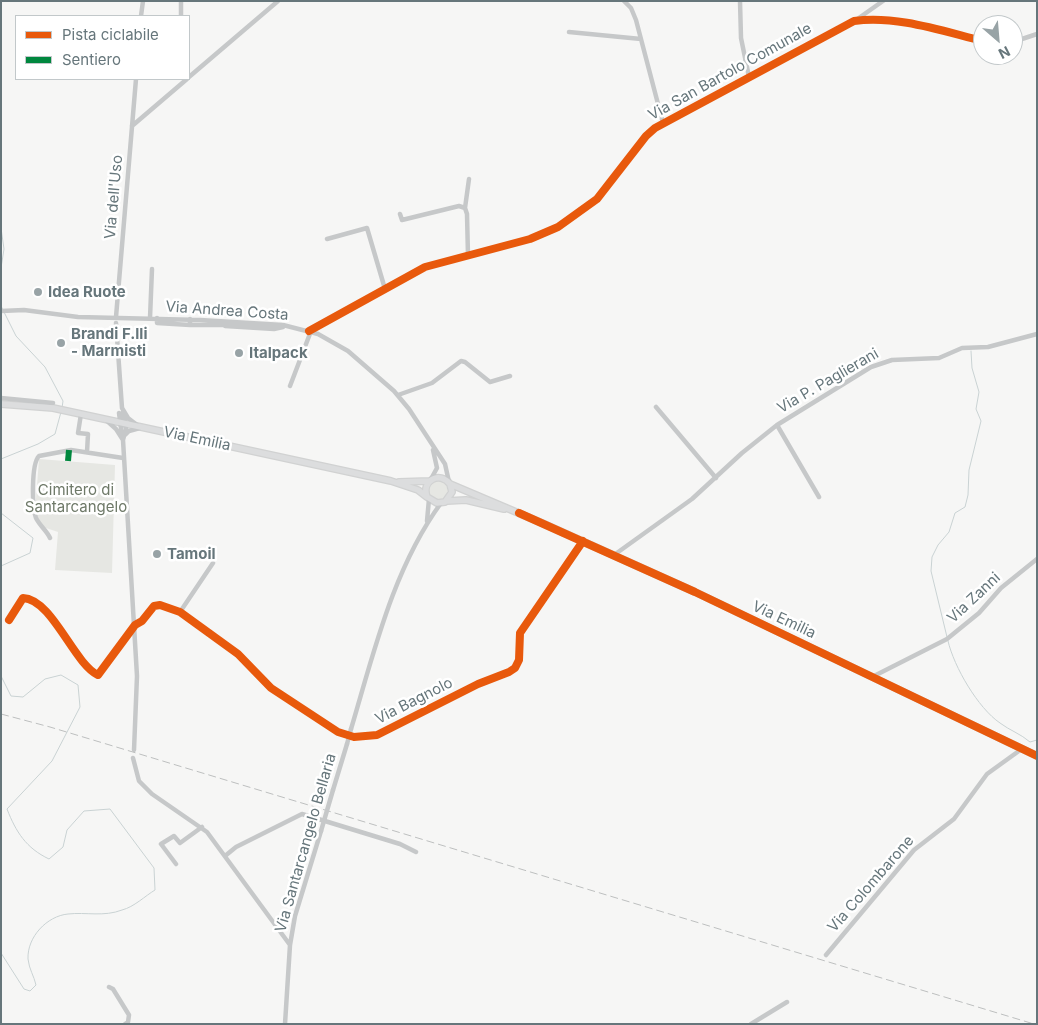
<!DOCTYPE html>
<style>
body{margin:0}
#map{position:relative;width:1038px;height:1025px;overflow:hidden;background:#f6f6f5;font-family:Inter,sans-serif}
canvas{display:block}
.frame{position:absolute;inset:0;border:2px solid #66767b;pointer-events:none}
.legend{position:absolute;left:15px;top:15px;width:175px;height:65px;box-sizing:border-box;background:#fff;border:1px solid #c2c8ca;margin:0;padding:6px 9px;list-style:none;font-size:15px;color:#66767b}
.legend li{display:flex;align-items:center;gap:10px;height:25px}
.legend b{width:25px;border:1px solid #c2c8ca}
.north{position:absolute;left:973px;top:15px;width:50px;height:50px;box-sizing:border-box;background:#fff;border:1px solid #c2c8ca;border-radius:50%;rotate:153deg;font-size:14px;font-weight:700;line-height:20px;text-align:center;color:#66767b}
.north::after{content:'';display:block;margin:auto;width:18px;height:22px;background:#98a3a6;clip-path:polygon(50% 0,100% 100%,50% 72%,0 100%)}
</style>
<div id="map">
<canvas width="1038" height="1025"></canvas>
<div class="frame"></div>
<ul class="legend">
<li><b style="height:6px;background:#e8590c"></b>Pista ciclabile</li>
<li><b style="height:6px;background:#00873e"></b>Sentiero</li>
</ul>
<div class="north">N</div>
</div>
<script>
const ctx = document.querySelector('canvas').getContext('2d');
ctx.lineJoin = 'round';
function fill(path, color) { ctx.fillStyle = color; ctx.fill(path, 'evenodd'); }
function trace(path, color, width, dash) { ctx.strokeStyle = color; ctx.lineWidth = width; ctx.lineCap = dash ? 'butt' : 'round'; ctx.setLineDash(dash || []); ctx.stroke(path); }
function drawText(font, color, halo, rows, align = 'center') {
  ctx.font = font + ' Inter,sans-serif'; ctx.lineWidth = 5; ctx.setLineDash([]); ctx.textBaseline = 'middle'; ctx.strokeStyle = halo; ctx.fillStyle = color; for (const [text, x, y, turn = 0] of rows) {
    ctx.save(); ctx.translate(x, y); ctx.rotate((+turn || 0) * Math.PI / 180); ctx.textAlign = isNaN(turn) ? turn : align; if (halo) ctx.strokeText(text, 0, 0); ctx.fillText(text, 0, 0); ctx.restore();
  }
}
const green = new Path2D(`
 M 39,459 L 115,465 L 112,573 L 55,570 L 58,532 L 43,527 L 35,512 Z
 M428 490a10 10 0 1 1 20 0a10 10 0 1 1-20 0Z`);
const stream = new Path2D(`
 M 1,228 L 4,249 L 1,268
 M 1,306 L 16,336 L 45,367 L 63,401 L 62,408
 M 1,459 L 38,444 L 55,434 L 61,412
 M 1,513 L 33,538 L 30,553 L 1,566
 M 947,637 L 931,571 L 932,557 L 938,545 L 949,532 L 955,513 L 965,507 L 968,495 L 969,470 L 981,421 L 976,409 L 979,392 L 972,368 L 971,351
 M 948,641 C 954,667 978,708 1000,723 C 1009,730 1021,734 1030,742 L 1037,740
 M 1,676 L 11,696 L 23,697 L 45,679 L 61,675 L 78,685 L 80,707 L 52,761 L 7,809 C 16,832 26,848 49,859 L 63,847 L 67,830 L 84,811 L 110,809 L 154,868 L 155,890 C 145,896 134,907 122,910 C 104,917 86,912 68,914 C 47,916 27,937 28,959 C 29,969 34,976 36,985 L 30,991 L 24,989 L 1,953`);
const minor = new Path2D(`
 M 624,1 L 631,8 L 636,20 L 663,123
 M 740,1 L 741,38 L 749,77
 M 141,16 L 143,1
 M 181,16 L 181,1
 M 856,20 L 883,1
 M 569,32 L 641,39
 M 1013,42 L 1037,34
 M 189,77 L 278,1
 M 132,126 L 187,79
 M 400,214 L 402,220 L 459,206 L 465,208
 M 327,239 L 367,228 L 385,289
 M 468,256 L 467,214 L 465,208 L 469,179
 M 1,311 L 24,310 L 78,317 L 200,320 L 283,325 L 318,334 L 348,351 L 394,391 L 409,409 L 445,464 L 449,482
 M 116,317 L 136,79
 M 150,318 L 152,269
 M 157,318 L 157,323 L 190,325 L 190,319
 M 116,323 L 122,408 L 128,418 L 137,425
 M 190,325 L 225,325
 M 225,326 L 274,329 L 283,327
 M 309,331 L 425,267 L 530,239 L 558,227 L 597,199 L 646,136 L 655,128 L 854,21 C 896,15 942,31 983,41
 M 290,386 L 311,331
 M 398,395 L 432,383 L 461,361 L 465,362 L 490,382 L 510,376
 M 1,398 L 53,403
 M 656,407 L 716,478
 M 119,413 L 122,436
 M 81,414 L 78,433 L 88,434 L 87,452
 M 106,420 L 116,429 L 123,440 L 137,676 L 134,750
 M 777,425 L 819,497
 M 125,435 L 129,431 L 140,428
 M 123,440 L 126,429 L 123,412
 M 431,479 L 437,468 L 433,450
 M 114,507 L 127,508
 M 427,521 L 429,499
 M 50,538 C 47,531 40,526 36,518 C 32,508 31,464 39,456 L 71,450 L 123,458
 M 614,555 L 692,499 L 742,453 L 777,425 L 871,367 L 892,360 L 939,358 L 962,348 L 988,347 L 1037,334
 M 180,612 L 213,563
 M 9,620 L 23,598 C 52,599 74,664 98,675 L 135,625 L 142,621 L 154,606 L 160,605 L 180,612 L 238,654 L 271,688 L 338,732 L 354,737 L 377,735 L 478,684 L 509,672 L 515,668 L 519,660 L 520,633 L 583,541
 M 872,677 L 947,639 L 979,613 L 1001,588 L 1037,559
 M 351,729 C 374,652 393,569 441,503
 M 133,758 L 139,781 L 152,794 L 207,832 L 290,945
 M 333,790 L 347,744
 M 225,856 L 236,847 L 302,814 L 400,844 L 416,852
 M 176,864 L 161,844 L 174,836 L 180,843 L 202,827
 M 826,955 L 914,850 L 954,819 L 987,774 L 1023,748
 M 109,987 L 113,989 L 129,1015 L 128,1022 L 125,1024
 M 285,1024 L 290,945 L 295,916 L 321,831
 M 751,1024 L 787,1002`);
const major = new Path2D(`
 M 1,404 L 53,408 L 391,481 L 418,490 L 427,497
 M 399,482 L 429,481
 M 450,484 L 452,492 L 445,502 L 437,503 L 427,497 C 421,480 440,471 450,484 L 542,523 L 695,592 L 1037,756
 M 447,501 L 466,500 L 504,509`);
const rail = new Path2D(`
 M 1,714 L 50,727 L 1034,1024`);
const minorBridge = new Path2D(`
 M 347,744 L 351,729
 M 321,831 L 333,790`);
const quiet = new Path2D(`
 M 68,461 L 69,450`);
const cycleway = new Path2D(`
 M 309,331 L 425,267 L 530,239 L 558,227 L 597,199 L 646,136 L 655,128 L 854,21 C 896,15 942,31 983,41
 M 519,513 L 695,592 L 1037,756
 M 9,620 L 23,598 C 52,599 74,664 98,675 L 135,625 L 142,621 L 154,606 L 160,605 L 180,612 L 238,654 L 271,688 L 338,732 L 354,737 L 377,735 L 478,684 L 509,672 L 515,668 L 519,660 L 520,633 L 583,541`);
const markers = [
 [38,292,5,"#98a3a6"],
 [61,343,5,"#98a3a6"],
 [239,353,5,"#98a3a6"],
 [157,554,5,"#98a3a6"]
];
const streetNames = [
 ["Via San Bartolo Comunale",730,72,-29],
 ["Via dell'Uso",114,197,-85],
 ["Via Andrea Costa",227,311,4],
 ["Via P. Paglierani",828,381,-30],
 ["Via Emilia",197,439,12],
 ["Via Zanni",974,598,-43],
 ["Via Emilia",784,620,25],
 ["Via Bagnolo",414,701,-27],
 ["Via Santarcangelo Bellaria",306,843,-74],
 ["Via Colombarone",871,884,-49]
];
const poiNames = [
 ["Idea Ruote",48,292],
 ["Brandi F.lli",71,334],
 ["- Marmisti",71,351],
 ["Italpack",249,353],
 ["Tamoil",167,554]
];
const parkNames = [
 ["Cimitero di",76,490],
 ["Santarcangelo",76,507]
];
fill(green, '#e6e7e3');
trace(stream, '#c9d2d3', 1);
trace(major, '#d1d2d2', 8);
trace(minor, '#c6c8c9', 4.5);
trace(major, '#dcddde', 5.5);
trace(rail, '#bdbfbf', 1, [8, 4]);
trace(minorBridge, '#c6c8c9', 4.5);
trace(quiet, '#00873e', 6, [12, 6]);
trace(cycleway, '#e8590c', 8);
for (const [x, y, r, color] of markers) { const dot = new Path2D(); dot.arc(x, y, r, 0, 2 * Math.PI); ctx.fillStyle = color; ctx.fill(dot); trace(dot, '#fff', 2); }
drawText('15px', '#66767b', '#fff', streetNames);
drawText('bold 15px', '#66767b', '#fff', poiNames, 'left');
drawText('15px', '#6e7968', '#fff', parkNames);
</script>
